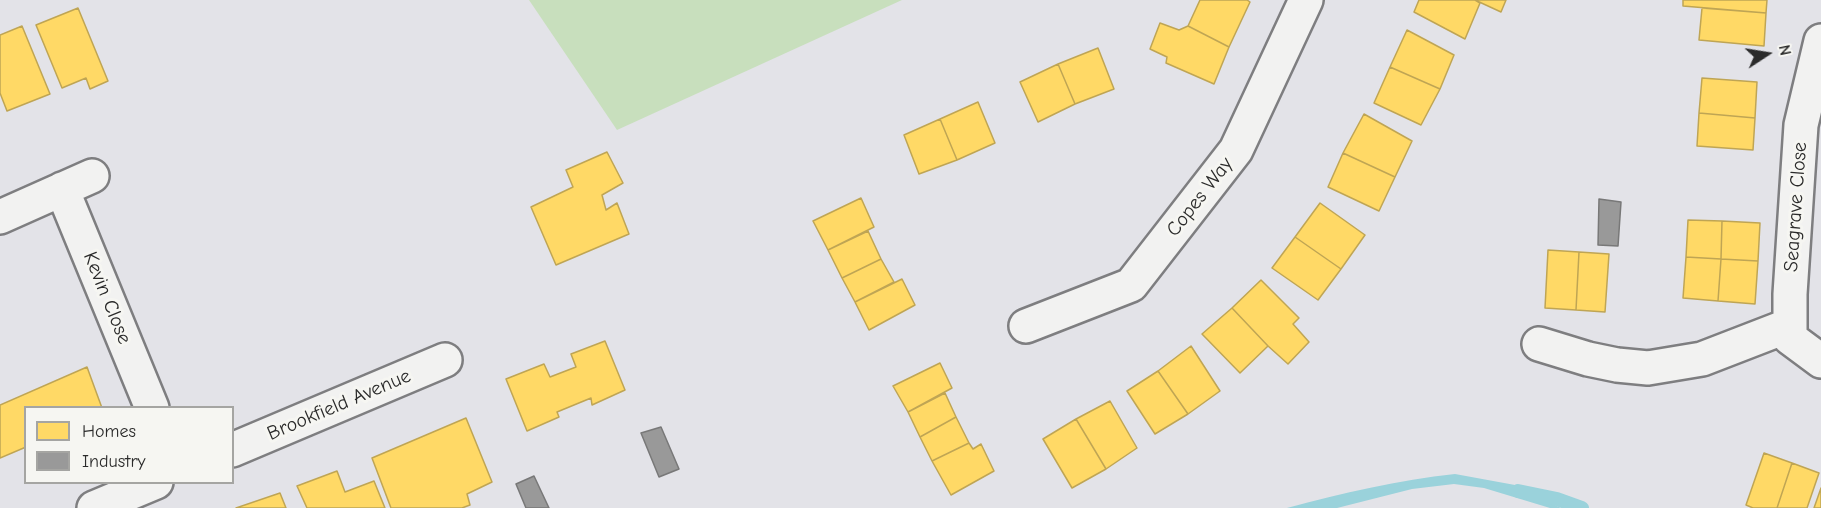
<!DOCTYPE html>
<style>
body{margin:0}
#map{position:relative;width:1821px;height:508px;overflow:hidden;background:#e3e3e8;font-family:"Comic Neue",sans-serif}
canvas{display:block}
.legend{position:absolute;left:24px;top:406px;width:210px;height:78px;box-sizing:border-box;background:#f6f6f2;border:2px solid #a5a5a2;margin:0;padding:8px 10px;list-style:none;font-size:18px;color:#2b2b2b}
.legend li{display:flex;align-items:center;gap:12px;height:30px}
.legend b{width:30px;border:2px solid #a5a5a2}
.north{position:absolute;left:1737px;top:24px;width:60px;height:60px;-webkit-text-stroke:4px #f6f6f2;paint-order:stroke;rotate:78deg;font-size:16px;font-weight:700;line-height:24px;text-align:center;color:#2b2b2b}
.north::after{content:'';display:block;margin:auto;width:21px;height:27px;background:#2b2b2b;clip-path:polygon(50% 0,100% 100%,50% 72%,0 100%)}
</style>
<div id="map">
<canvas width="1821" height="508"></canvas>
<ul class="legend">
<li><b style="height:16px;background:#ffd966"></b>Homes</li>
<li><b style="height:16px;background:#999"></b>Industry</li>
</ul>
<div class="north">N</div>
</div>
<script>
const ctx = document.querySelector('canvas').getContext('2d');
ctx.lineJoin = 'round';
function fill(path, color) { ctx.fillStyle = color; ctx.fill(path, 'evenodd'); }
function trace(path, color, width, dash) { ctx.strokeStyle = color; ctx.lineWidth = width; ctx.lineCap = dash ? 'butt' : 'round'; ctx.setLineDash(dash || []); ctx.stroke(path); }
function drawText(font, color, halo, rows, align = 'center') {
  ctx.font = font + ' "Comic Neue",sans-serif'; ctx.lineWidth = 6; ctx.setLineDash([]); ctx.textBaseline = 'middle'; ctx.strokeStyle = halo; ctx.fillStyle = color; for (const [text, x, y, turn = 0] of rows) {
    ctx.save(); ctx.translate(x, y); ctx.rotate((+turn || 0) * Math.PI / 180); ctx.textAlign = isNaN(turn) ? turn : align; if (halo) ctx.strokeText(text, 0, 0); ctx.fillText(text, 0, 0); ctx.restore();
  }
}
const green = new Path2D(`
 M 529,0 L 902,0 L 617,130 Z`);
const water = new Path2D(`
 M 1455,474 L 1515,485 L 1561,508 L 1550,508 L 1484,488 L 1454,484 L 1412,489 L 1337,508 L 1287,508 C 1342,493 1399,480 1455,474 Z`);
const homes = new Path2D(`
 M 1200,0 L 1247,0 L 1250,2 L 1229,47 L 1188,26 Z
 M 1419,0 L 1475,0 L 1480,3 L 1465,39 L 1414,12 Z
 M 1475,0 L 1506,0 L 1501,12 Z
 M 1683,0 L 1767,0 L 1766,13 L 1683,6 Z
 M 78,8 L 108,81 L 90,89 L 86,78 L 62,88 L 36,25 Z
 M 1702,8 L 1766,13 L 1764,46 L 1699,40 Z
 M 1160,23 L 1179,30 L 1188,26 L 1229,47 L 1214,84 L 1166,63 L 1167,57 L 1150,49 Z
 M 22,26 L 50,94 L 7,111 L 0,93 L 0,35 Z
 M 1407,30 L 1454,55 L 1440,89 L 1390,67 Z
 M 1098,48 L 1114,89 L 1075,104 L 1058,64 Z
 M 1058,64 L 1075,104 L 1038,122 L 1020,82 Z
 M 1390,67 L 1440,89 L 1421,125 L 1374,103 Z
 M 1702,78 L 1757,82 L 1755,118 L 1699,113 Z
 M 978,102 L 995,143 L 957,160 L 940,119 Z
 M 1699,113 L 1755,118 L 1753,150 L 1697,146 Z
 M 1364,114 L 1412,141 L 1395,177 L 1343,153 Z
 M 940,119 L 957,160 L 919,174 L 904,135 Z
 M 607,152 L 623,183 L 602,195 L 606,210 L 617,203 L 629,234 L 556,265 L 531,207 L 573,187 L 566,170 Z
 M 1343,153 L 1395,177 L 1379,211 L 1328,187 Z
 M 861,198 L 874,227 L 828,250 L 813,221 Z
 M 1320,203 L 1365,235 L 1341,269 L 1295,237 Z
 M 1688,220 L 1722,221 L 1721,259 L 1686,257 Z
 M 1722,221 L 1760,223 L 1758,261 L 1721,259 Z
 M 868,231 L 881,259 L 842,278 L 828,250 Z
 M 1295,237 L 1341,269 L 1318,300 L 1272,268 Z
 M 1548,250 L 1579,252 L 1576,310 L 1545,308 Z
 M 1579,252 L 1609,254 L 1605,312 L 1576,310 Z
 M 1686,257 L 1721,259 L 1718,301 L 1683,298 Z
 M 881,259 L 894,282 L 855,302 L 842,278 Z
 M 1721,259 L 1758,261 L 1755,304 L 1718,301 Z
 M 902,279 L 915,305 L 869,330 L 855,302 Z
 M 1261,280 L 1299,318 L 1293,324 L 1309,342 L 1288,364 L 1268,346 L 1232,308 Z
 M 1232,308 L 1268,346 L 1240,373 L 1202,334 Z
 M 605,341 L 625,390 L 592,405 L 591,398 L 557,412 L 559,417 L 527,431 L 506,379 L 544,364 L 550,377 L 576,367 L 571,354 Z
 M 1191,346 L 1220,391 L 1188,414 L 1158,371 Z
 M 940,363 L 952,388 L 908,412 L 893,386 Z
 M 87,367 L 102,408 L 26,408 L 26,447 L 0,458 L 0,405 Z
 M 1158,371 L 1188,414 L 1155,434 L 1127,391 Z
 M 945,393 L 956,417 L 920,437 L 908,412 Z
 M 1110,401 L 1137,448 L 1106,469 L 1076,419 Z
 M 956,417 L 969,443 L 932,461 L 920,437 Z
 M 466,418 L 492,482 L 467,494 L 470,505 L 462,508 L 391,508 L 372,458 Z
 M 1076,419 L 1106,469 L 1072,488 L 1043,439 Z
 M 969,443 L 973,449 L 981,444 L 994,471 L 951,495 L 932,461 Z
 M 1764,453 L 1792,463 L 1777,508 L 1753,508 L 1746,505 Z
 M 1792,463 L 1819,473 L 1807,508 L 1777,508 Z
 M 337,471 L 345,492 L 374,481 L 385,508 L 307,508 L 297,486 Z
 M 1821,488 L 1821,508 L 1814,508 Z
 M 280,493 L 286,508 L 236,508 Z`);
const industry = new Path2D(`
 M 1599,199 L 1621,202 L 1618,246 L 1598,245 Z
 M 661,427 L 679,469 L 659,477 L 641,433 Z
 M 534,476 L 549,508 L 526,508 L 516,484 Z`);
const stream = new Path2D(`
 M 1518,491 L 1557,499 L 1582,508`);
const minor = new Path2D(`
 M 1821,41 L 1801,125 L 1790,294 L 1790,338 L 1821,361
 M 62,189 L 152,408
 M 0,217 L 92,176
 M 1026,326 L 1131,285 L 1236,150 L 1306,0
 M 1539,344 L 1588,359 L 1617,365 L 1648,368 L 1702,359 L 1790,325
 M 232,450 L 445,360
 M 94,508 L 156,482`);
const streetNames = [
 ["Copes Way",1200,197,-52],
 ["Seagrave Close",1796,207,-86],
 ["Kevin Close",107,298,68],
 ["Brookfield Avenue",339,405,-23]
];
fill(green, '#c8dfbd');
fill(water, '#9ad2db');
fill(homes, '#ffd966');
trace(homes, '#bfa554', 1.5);
fill(industry, '#999');
trace(industry, '#787878', 1.5);
trace(stream, '#9ad2db', 14);
trace(minor, '#7e7e80', 38);
trace(minor, '#f2f2f1', 33);
drawText('20px', '#2b2b2b', '#f6f6f2', streetNames);
</script>
